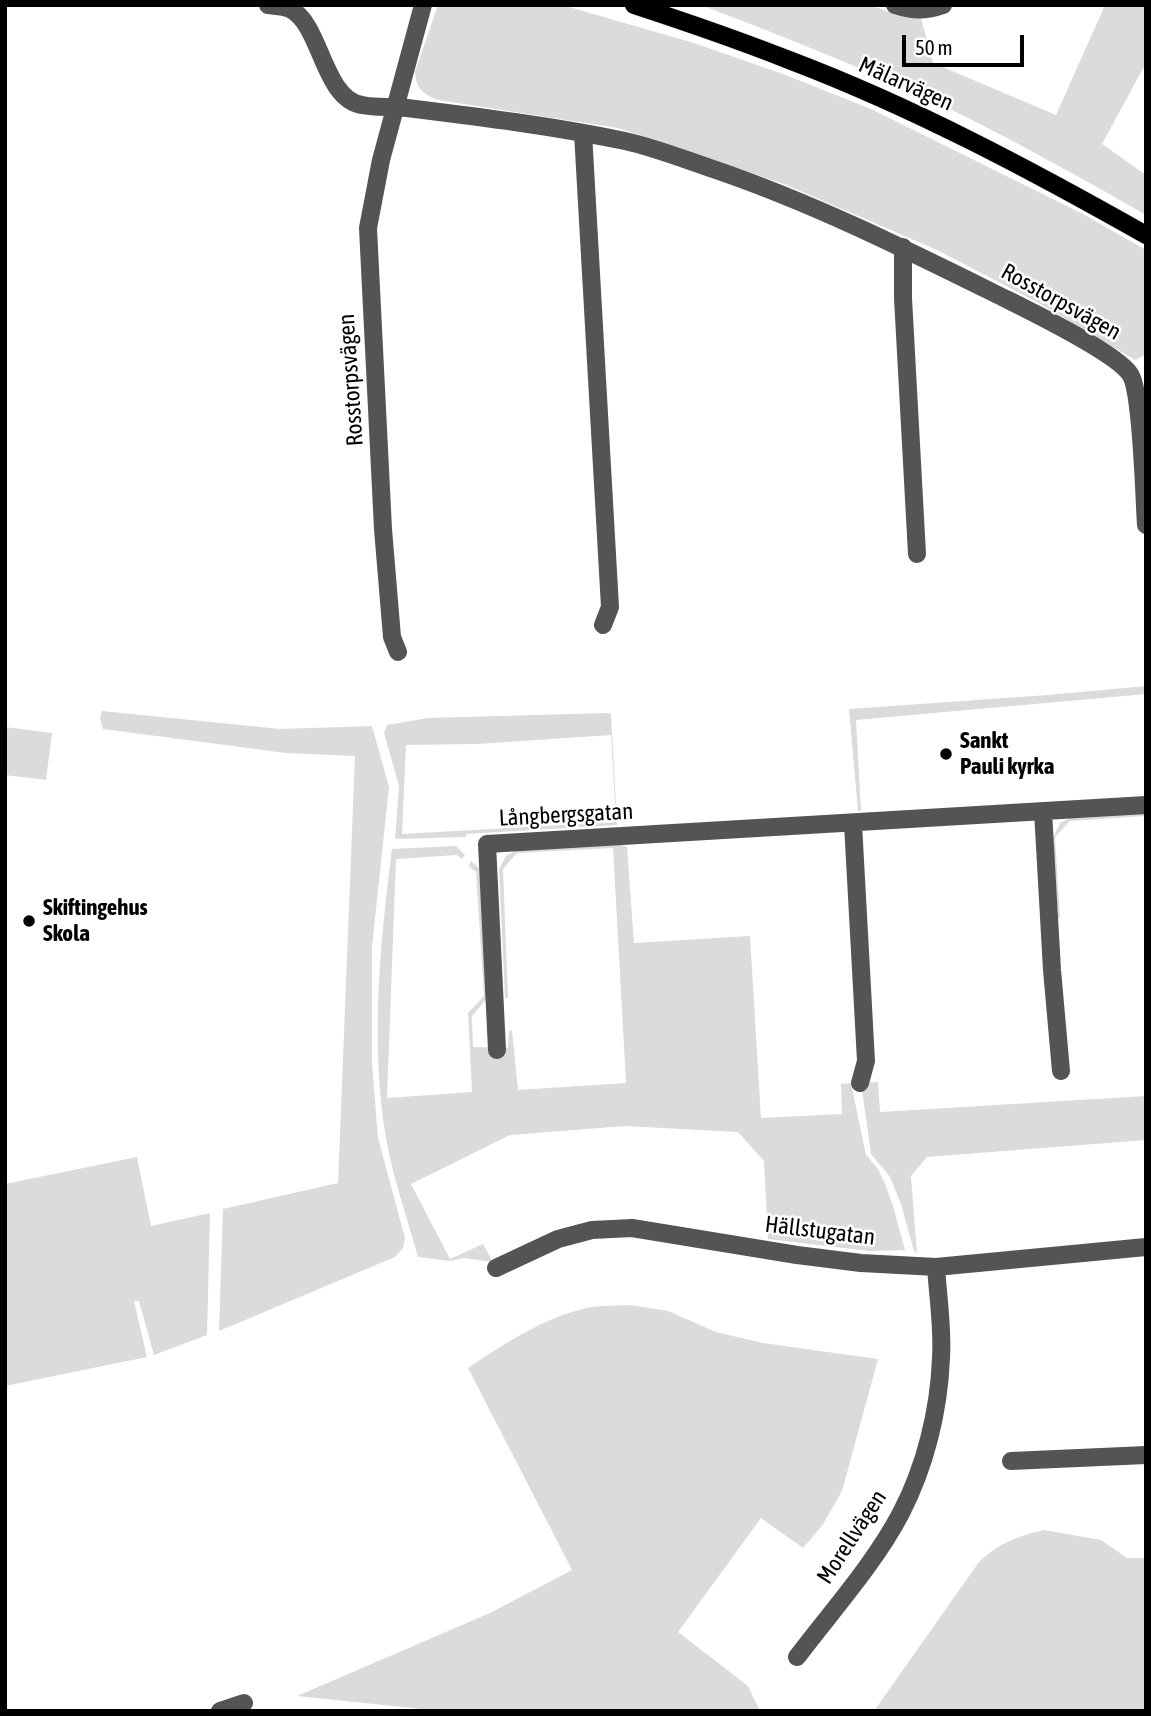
<!DOCTYPE html>
<meta charset="utf-8">
<style>
body{margin:0}
#map{position:relative;width:1151px;height:1716px;overflow:hidden;background:#fff;font-family:"Asap Condensed",sans-serif}
canvas{display:block}
.frame{position:absolute;inset:0;border:7px solid #000;pointer-events:none}
.scale{position:absolute;left:902px;top:35px;width:122px;height:32px;box-sizing:border-box;border:4px solid #000;border-top:0;padding-left:9px;font-size:21px;line-height:24px;white-space:nowrap;color:#000;-webkit-text-stroke:5px #fff;paint-order:stroke}
</style>
<div id="map">
<canvas width="1151" height="1716"></canvas>
<div class="frame"></div>
<div class="scale">50 m</div>
</div>
<script>
const ctx = document.querySelector('canvas').getContext('2d');
ctx.lineJoin = 'round';
function fill(path, color) { ctx.fillStyle = color; ctx.fill(path, 'evenodd'); }
function trace(path, color, width, dash) { ctx.strokeStyle = color; ctx.lineWidth = width; ctx.lineCap = dash ? 'butt' : 'round'; ctx.setLineDash(dash || []); ctx.stroke(path); }
function drawText(font, color, halo, rows, align = 'center') {
  ctx.font = font + ' "Asap Condensed",sans-serif'; ctx.lineWidth = 5; ctx.setLineDash([]); ctx.textBaseline = 'middle'; ctx.strokeStyle = halo; ctx.fillStyle = color; for (const [text, x, y, turn = 0] of rows) {
    ctx.save(); ctx.translate(x, y); ctx.rotate((+turn || 0) * Math.PI / 180); ctx.textAlign = isNaN(turn) ? turn : align; if (halo) ctx.strokeText(text, 0, 0); ctx.fillText(text, 0, 0); ctx.restore();
  }
}
const green = new Path2D(`
 M 438,5 L 562,5 L 694,43 L 783,74 L 871,109 L 1083,214 L 1146,250 L 1146,354 L 1135,360 L 1037,302 L 937,250 L 784,184 L 618,128 L 438,100 C 423,94 416,89 415,72 Z
 M 701,5 L 870,5 L 900,16 L 921,18 L 933,63 L 1056,115 L 1105,5 L 1146,5 L 1146,63 L 1102,144 L 1146,175 L 1146,215 C 1089,182 1031,150 972,120 C 885,76 792,40 701,5 Z
 M 1146,686 L 1146,694 L 856,720 L 861,811 L 858,811 L 849,709 L 1048,695 Z
 M 102,711 L 280,729 L 372,726 L 389,787 L 372,947 L 372,1063 L 378,1138 L 405,1238 L 403,1248 L 395,1257 L 219,1331 L 223,1209 L 338,1183 L 355,756 L 286,753 L 103,729 L 100,718 Z
 M 608,713 L 611,714 L 617,825 L 466,834 L 466,837 L 395,839 L 399,786 L 384,733 L 387,725 L 428,718 ZM 611,735 L 616,822 L 402,834 L 406,745 L 476,744 Z
 M 5,727 L 52,733 L 46,780 L 5,775 Z
 M 1146,813 L 1146,816 L 1070,821 L 1055,837 L 1060,917 L 1058,918 L 1053,838 L 1060,823 L 1072,817 Z
 M 619,844 L 627,847 L 634,943 L 750,936 L 761,1118 L 842,1114 L 841,1084 L 851,1083 L 866,1155 L 878,1169 L 885,1184 L 893,1206 L 905,1250 L 869,1251 L 768,1239 L 764,1161 L 738,1132 L 625,1126 L 510,1135 L 411,1184 L 450,1259 L 483,1244 L 493,1262 L 464,1258 L 450,1261 L 418,1257 C 407,1217 393,1178 386,1138 C 370,1044 380,942 392,849 L 456,846 L 465,855 L 462,859 L 457,855 L 396,859 L 387,1098 L 472,1092 L 468,1013 L 484,996 L 476,872 L 469,866 L 471,861 L 480,869 L 487,998 L 472,1016 L 473,1047 L 508,1048 L 509,1031 L 512,1030 L 518,1090 L 626,1083 L 613,848 L 517,853 L 503,869 L 508,998 L 505,998 L 499,869 L 506,856 L 515,851 Z
 M 878,1082 L 880,1112 L 1146,1096 L 1146,1140 L 927,1157 L 911,1176 L 917,1253 L 914,1251 L 901,1204 L 890,1177 L 871,1154 L 861,1083 Z
 M 137,1157 L 151,1226 L 210,1213 L 207,1335 L 154,1355 L 139,1301 L 134,1301 L 147,1357 L 5,1386 L 5,1184 Z
 M 630,1305 L 668,1311 L 716,1332 L 763,1343 L 878,1359 L 842,1491 L 822,1526 L 803,1548 L 761,1518 L 678,1632 L 748,1686 L 760,1711 L 441,1711 L 297,1696 L 490,1613 L 572,1570 L 468,1368 C 506,1343 546,1316 591,1307 C 604,1305 618,1306 630,1305 Z
 M 1044,1530 L 1101,1540 L 1127,1558 L 1146,1558 L 1146,1711 L 874,1711 L 979,1562 C 999,1543 1018,1536 1044,1530 Z`);
const minor = new Path2D(`
 M 268,5 C 274,6 284,6 290,9 C 321,23 323,99 362,105 C 376,108 392,106 407,108 C 480,117 553,126 625,141 C 656,148 686,160 716,170 C 815,204 907,250 1000,296 C 1028,310 1115,352 1130,374 C 1142,391 1144,498 1146,525
 M 895,5 C 913,11 926,11 943,5
 M 583,133 L 610,607 L 603,625
 M 903,247 L 903,298 L 917,554
 M 398,652 L 392,637 L 383,529 L 368,228 L 381,160 L 423,5
 M 1043,811 L 1052,970 L 1061,1071
 M 853,824 L 866,1061 L 860,1083
 M 497,1050 L 487,844 L 1146,805
 M 496,1268 L 558,1239 L 592,1230 L 632,1228 L 797,1255 L 861,1263 L 936,1267 L 1146,1247
 M 1011,1461 L 1146,1455
 M 797,1657 C 831,1612 875,1563 901,1513 C 925,1467 939,1411 941,1358 C 943,1329 938,1297 936,1267
 M 220,1711 L 244,1703`);
const major = new Path2D(`
 M 634,5 C 686,22 738,40 789,60 C 913,107 1031,170 1146,235`);
const markers = [
 [946,754,7,"#000"],
 [29,921,7,"#000"]
];
const streetNames = [
 ["Mälarvägen",906,84,24],
 ["Rosstorpsvägen",1061,302,29],
 ["Rosstorpsvägen",351,380,-94],
 ["Långbergsgatan",566,815,-3],
 ["Hällstugatan",820,1231,7],
 ["Morellvägen",852,1537,-57]
];
const poiNames = [
 ["Sankt",960,741],
 ["Pauli kyrka",960,767],
 ["Skiftingehus",43,908],
 ["Skola",43,934]
];
fill(green, '#dbdbdb');
trace(major, '#dbdbdb', 19);
trace(minor, '#545454', 18);
trace(major, '#000', 18);
for (const [x, y, r, color] of markers) { const dot = new Path2D(); dot.arc(x, y, r, 0, 2 * Math.PI); ctx.fillStyle = color; ctx.fill(dot); trace(dot, '#fff', 2.5); }
drawText('23px', '#000', '#fff', streetNames);
drawText('bold 23px', '#000', '#fff', poiNames, 'left');
</script>
